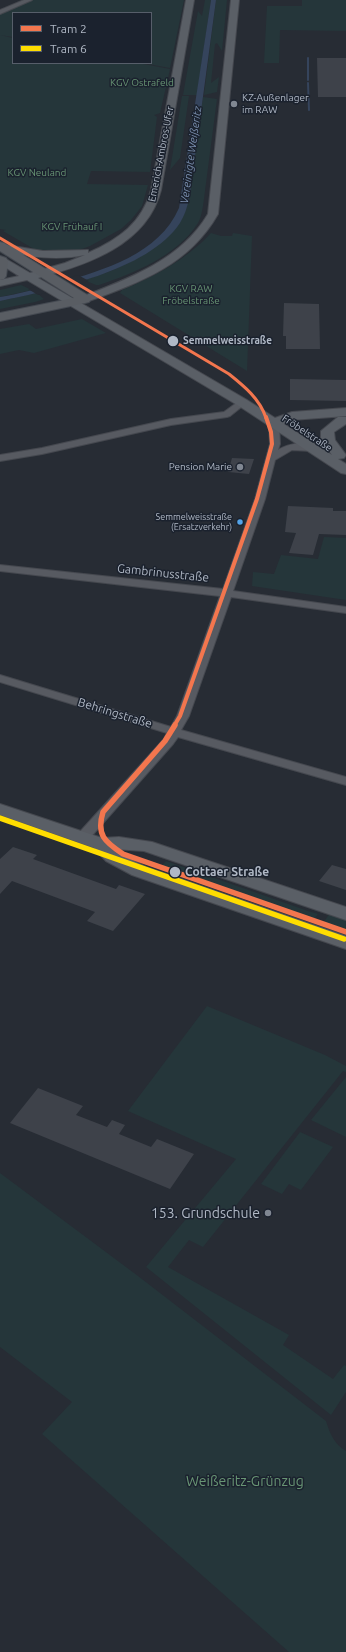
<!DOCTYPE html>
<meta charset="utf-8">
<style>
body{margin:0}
#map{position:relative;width:346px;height:1652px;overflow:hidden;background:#272c34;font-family:Ubuntu,sans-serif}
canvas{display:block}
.legend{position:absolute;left:12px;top:12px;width:140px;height:52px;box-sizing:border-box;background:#1b222e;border:1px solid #575e6a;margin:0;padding:5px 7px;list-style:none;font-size:12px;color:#b0b8c5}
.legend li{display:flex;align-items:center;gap:8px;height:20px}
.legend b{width:20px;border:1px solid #575e6a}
</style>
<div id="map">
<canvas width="346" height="1652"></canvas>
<ul class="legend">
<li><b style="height:5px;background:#f3764e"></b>Tram 2</li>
<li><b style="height:5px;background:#fd0"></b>Tram 6</li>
</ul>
</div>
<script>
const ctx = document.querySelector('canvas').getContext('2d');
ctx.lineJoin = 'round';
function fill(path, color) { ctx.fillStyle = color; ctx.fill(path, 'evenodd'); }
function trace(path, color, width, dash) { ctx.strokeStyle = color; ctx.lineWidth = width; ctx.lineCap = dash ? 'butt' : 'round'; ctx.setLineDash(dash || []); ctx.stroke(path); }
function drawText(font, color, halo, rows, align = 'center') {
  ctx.font = font + ' Ubuntu,sans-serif'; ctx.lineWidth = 3; ctx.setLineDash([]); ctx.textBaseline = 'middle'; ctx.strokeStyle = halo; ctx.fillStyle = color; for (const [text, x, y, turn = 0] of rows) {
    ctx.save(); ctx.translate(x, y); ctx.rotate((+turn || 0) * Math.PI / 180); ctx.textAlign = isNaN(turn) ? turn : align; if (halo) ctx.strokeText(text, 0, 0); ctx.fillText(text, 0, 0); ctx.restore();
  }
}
const green = new Path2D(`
 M 33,0 L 184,0 L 170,68 L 143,63 L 151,63 L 151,13 L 13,13 L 13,37 L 0,35 L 0,14 Z
 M 205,0 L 211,0 L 197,95 L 183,95 L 198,11 L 202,16 Z
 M 216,0 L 227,0 L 222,51 L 217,43 L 215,44 L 211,83 L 219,77 L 217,92 L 204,95 Z
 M 302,0 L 346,0 L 346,31 L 280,30 L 279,63 L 264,63 L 267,6 L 302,6 Z
 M 0,35 L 13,38 L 13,63 L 138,63 L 170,69 L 160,113 L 154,115 L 157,117 L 150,172 L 91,171 L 87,184 L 148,185 L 142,206 L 131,220 L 121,229 L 90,246 L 79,250 L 66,252 L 39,252 L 3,231 L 6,230 L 0,229 Z
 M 182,96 L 189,96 L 180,158 L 170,170 Z
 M 203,97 L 217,99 L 203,206 C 202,211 201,218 198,223 C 177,256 134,273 99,285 L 96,285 L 84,280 C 115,272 160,250 179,224 C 185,215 187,205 189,195 Z
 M 211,233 L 221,236 L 232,236 L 233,233 L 252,236 L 247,371 L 120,293 L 122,290 C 155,276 186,260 211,233 Z
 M 21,285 L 32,290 L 0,297 L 0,290 Z
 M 37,293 L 44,299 L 35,302 L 0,309 L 0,301 Z
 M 82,319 L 106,333 L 34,353 L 19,350 L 0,354 L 0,329 L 29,324 L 36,329 Z
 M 324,537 L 346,538 L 346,600 L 252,586 L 253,572 L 274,574 L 281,555 L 318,559 Z
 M 166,861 L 308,911 L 318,914 L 312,922 L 159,869 Z
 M 330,913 L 346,918 L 346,938 L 319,929 Z
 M 207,1006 L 325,1055 L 346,1066 L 346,1072 L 343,1071 L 203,1247 L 189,1240 L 168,1267 L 289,1335 L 283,1345 L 333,1379 L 344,1365 L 346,1366 L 346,1392 L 331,1415 L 146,1267 L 236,1159 L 128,1111 Z
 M 346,1077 L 346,1137 L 311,1120 Z
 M 300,1132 L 333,1147 L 301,1190 L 289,1184 L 282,1194 L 261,1184 Z
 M 0,1173 L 138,1276 L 326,1421 C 330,1434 334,1444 346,1451 L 346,1652 L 289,1652 L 42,1434 L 72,1402 L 0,1347 Z`);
const water = new Path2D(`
 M 211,0 L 216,0 C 209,52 202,104 195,156 C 191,178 192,204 180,223 C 148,271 53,290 0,301 L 0,297 C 20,294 39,288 59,283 C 104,270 159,254 179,208 Z`);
const pier = new Path2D(`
 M 78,275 L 89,281 L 38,295 L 28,289 Z`);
const stream = new Path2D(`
 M 308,58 L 308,80
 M 308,83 L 309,110`);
const building = new Path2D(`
 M 317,58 L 346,58 L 346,97 L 318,97 Z
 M 284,303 L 319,304 L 320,349 L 286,349 L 286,336 L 283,336 Z
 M 290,379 L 346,380 L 346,401 L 290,400 Z
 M 232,458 L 254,459 L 249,474 L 228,472 Z
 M 288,506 L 333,508 L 333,511 L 346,511 L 346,535 L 319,534 L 313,555 L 289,553 L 296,533 L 285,532 Z
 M 13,847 L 37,855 L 33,859 L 116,889 L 119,885 L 145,894 L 113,931 L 87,921 L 95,912 L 12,881 L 0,894 L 0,859 Z
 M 332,865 L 346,869 L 346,890 L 319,881 Z
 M 38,1088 L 83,1106 L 76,1115 L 107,1127 L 112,1120 L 125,1125 L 119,1134 L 151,1147 L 157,1139 L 194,1154 L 170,1189 L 10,1123 Z`);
const minor = new Path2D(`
 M 24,0 L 32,0 L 0,14 L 0,10 Z
 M 242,399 L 247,402 L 245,404 L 230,416 L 227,417 L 171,425 L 42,454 L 0,461 L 0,455 L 42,448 L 171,419 L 224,412 Z
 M 274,421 L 279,424 L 280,444 L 278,450 C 288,444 308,439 317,448 L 312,451 L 292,450 L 275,460 L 265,499 L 233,591 L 346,607 L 346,613 L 231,597 L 189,716 L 181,730 L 346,777 L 346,785 L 178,737 L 173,744 L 88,840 L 78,840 L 76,837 L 78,834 L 164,739 L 167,733 L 0,682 L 0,675 L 171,727 L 177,716 L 220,596 L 0,571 L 0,565 L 223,589 L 255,499 L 270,444 L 269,424 Z`);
const secondary = new Path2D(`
 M 186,0 L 194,0 L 161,190 C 147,245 87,265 38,278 L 247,400 L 275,418 L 292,412 L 346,408 L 346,416 L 292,420 L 284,424 L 332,455 L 321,440 L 321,431 L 338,417 L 346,417 L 346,424 L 334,432 L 335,440 L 346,455 L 344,458 L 338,459 L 346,464 L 346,474 L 341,473 L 239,406 L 27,280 L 0,286 L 0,280 L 19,276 L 0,264 L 0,258 L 6,259 L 30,273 L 65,263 L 85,255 C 56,261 28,257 0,250 L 0,244 L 43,251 L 88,250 L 88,253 C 119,239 142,223 151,190 Z
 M 231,0 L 239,0 L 218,214 C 189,265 141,282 89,301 L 81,301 L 79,299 L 81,297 C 128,279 181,260 208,214 Z
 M 0,804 L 102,838 L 119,837 L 152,842 L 346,907 L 346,920 L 144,851 L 114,849 L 124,856 L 146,867 L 346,936 L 346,949 L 132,875 L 106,861 L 94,848 L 0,815 Z`);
const primary = new Path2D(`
 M 0,242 L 4,243 L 89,296 L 91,299 L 89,302 L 85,303 L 0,321 L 0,313 L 74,298 L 0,251 Z
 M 0,256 L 6,258 L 8,261 L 6,276 L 4,279 L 0,280 Z`);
const tram1Far2 = new Path2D(`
 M 0,238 L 229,374 C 244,386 260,399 266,418`);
const tram1Far1 = new Path2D(`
 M 174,726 L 180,716 L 257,499 L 272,444 L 271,432 L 266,417`);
const tram1 = new Path2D(`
 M 175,725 L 165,741 L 103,812 C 96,835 105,842 123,854 L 346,932`);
const tram2 = new Path2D(`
 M 0,818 L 344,939`);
const markers = [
 [234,104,4,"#808792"],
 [173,341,6,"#b0b8c5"],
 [240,467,4,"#808792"],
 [240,522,3.5,"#53a3e8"],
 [175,872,6,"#b0b8c5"],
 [268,1213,4,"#808792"]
];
const farBusnames = [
 ["Semmelweisstraße",232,517],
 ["(Ersatzverkehr)",232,527]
];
const farParknames = [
 ["KGV Ostrafeld",142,83],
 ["KGV Neuland",37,173],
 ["KGV Frühauf I",72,227],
 ["KGV RAW",191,289],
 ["Fröbelstraße",191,301]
];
const farPoinames = [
 ["KZ-Außenlager",242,98],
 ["im RAW",242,110],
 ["Pension Marie",232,467,"right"]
];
const farStreetnames = [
 ["Emerich-Ambros-Ufer",161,154,-79],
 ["Fröbelstraße",307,433,34]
];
const farStopnames = [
 ["Semmelweisstraße",183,341]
];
const farWaternames = [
 ["Vereinigte Weißeritz",191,155,-82]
];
const streetNames = [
 ["Gambrinusstraße",163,573,6],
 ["Behringstraße",115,713,17]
];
const stopNames = [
 ["Cottaer Straße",185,872]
];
const nearPoinames = [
 ["153. Grundschule",260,1213]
];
const nearParknames = [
 ["Weißeritz-Grünzug",245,1481]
];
fill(green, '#25363a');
fill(water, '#35445c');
fill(pier, '#272c34');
trace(stream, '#35445c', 2);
fill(building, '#3e424a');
trace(minor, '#45484f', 2);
trace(secondary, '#45484f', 2);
trace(primary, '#444951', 2);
fill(minor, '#575a61');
fill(secondary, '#5a5f66');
fill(primary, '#595d63');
trace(tram1Far2, '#f3764e', 3);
trace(tram1Far1, '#f3764e', 4);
trace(tram1, '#f3764e', 5.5);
trace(tram2, '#fd0', 5.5);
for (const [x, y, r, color] of markers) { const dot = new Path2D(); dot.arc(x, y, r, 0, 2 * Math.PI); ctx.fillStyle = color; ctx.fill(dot); trace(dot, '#1b222e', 1.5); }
drawText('9px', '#b0b8c5', '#1b222e', farBusnames, 'right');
drawText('10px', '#689574', '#1b222e', farParknames);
drawText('10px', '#b0b8c5', '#1b222e', farPoinames, 'left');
drawText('10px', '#b0b8c5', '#1b222e', farStreetnames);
drawText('bold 10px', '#b0b8c5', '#1b222e', farStopnames, 'left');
drawText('italic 11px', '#798ead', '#1b222e', farWaternames);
drawText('12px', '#b0b8c5', '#1b222e', streetNames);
drawText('bold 12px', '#b0b8c5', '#1b222e', stopNames, 'left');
drawText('14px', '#b0b8c5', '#1b222e', nearPoinames, 'right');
drawText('14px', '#689574', '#1b222e', nearParknames);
</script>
